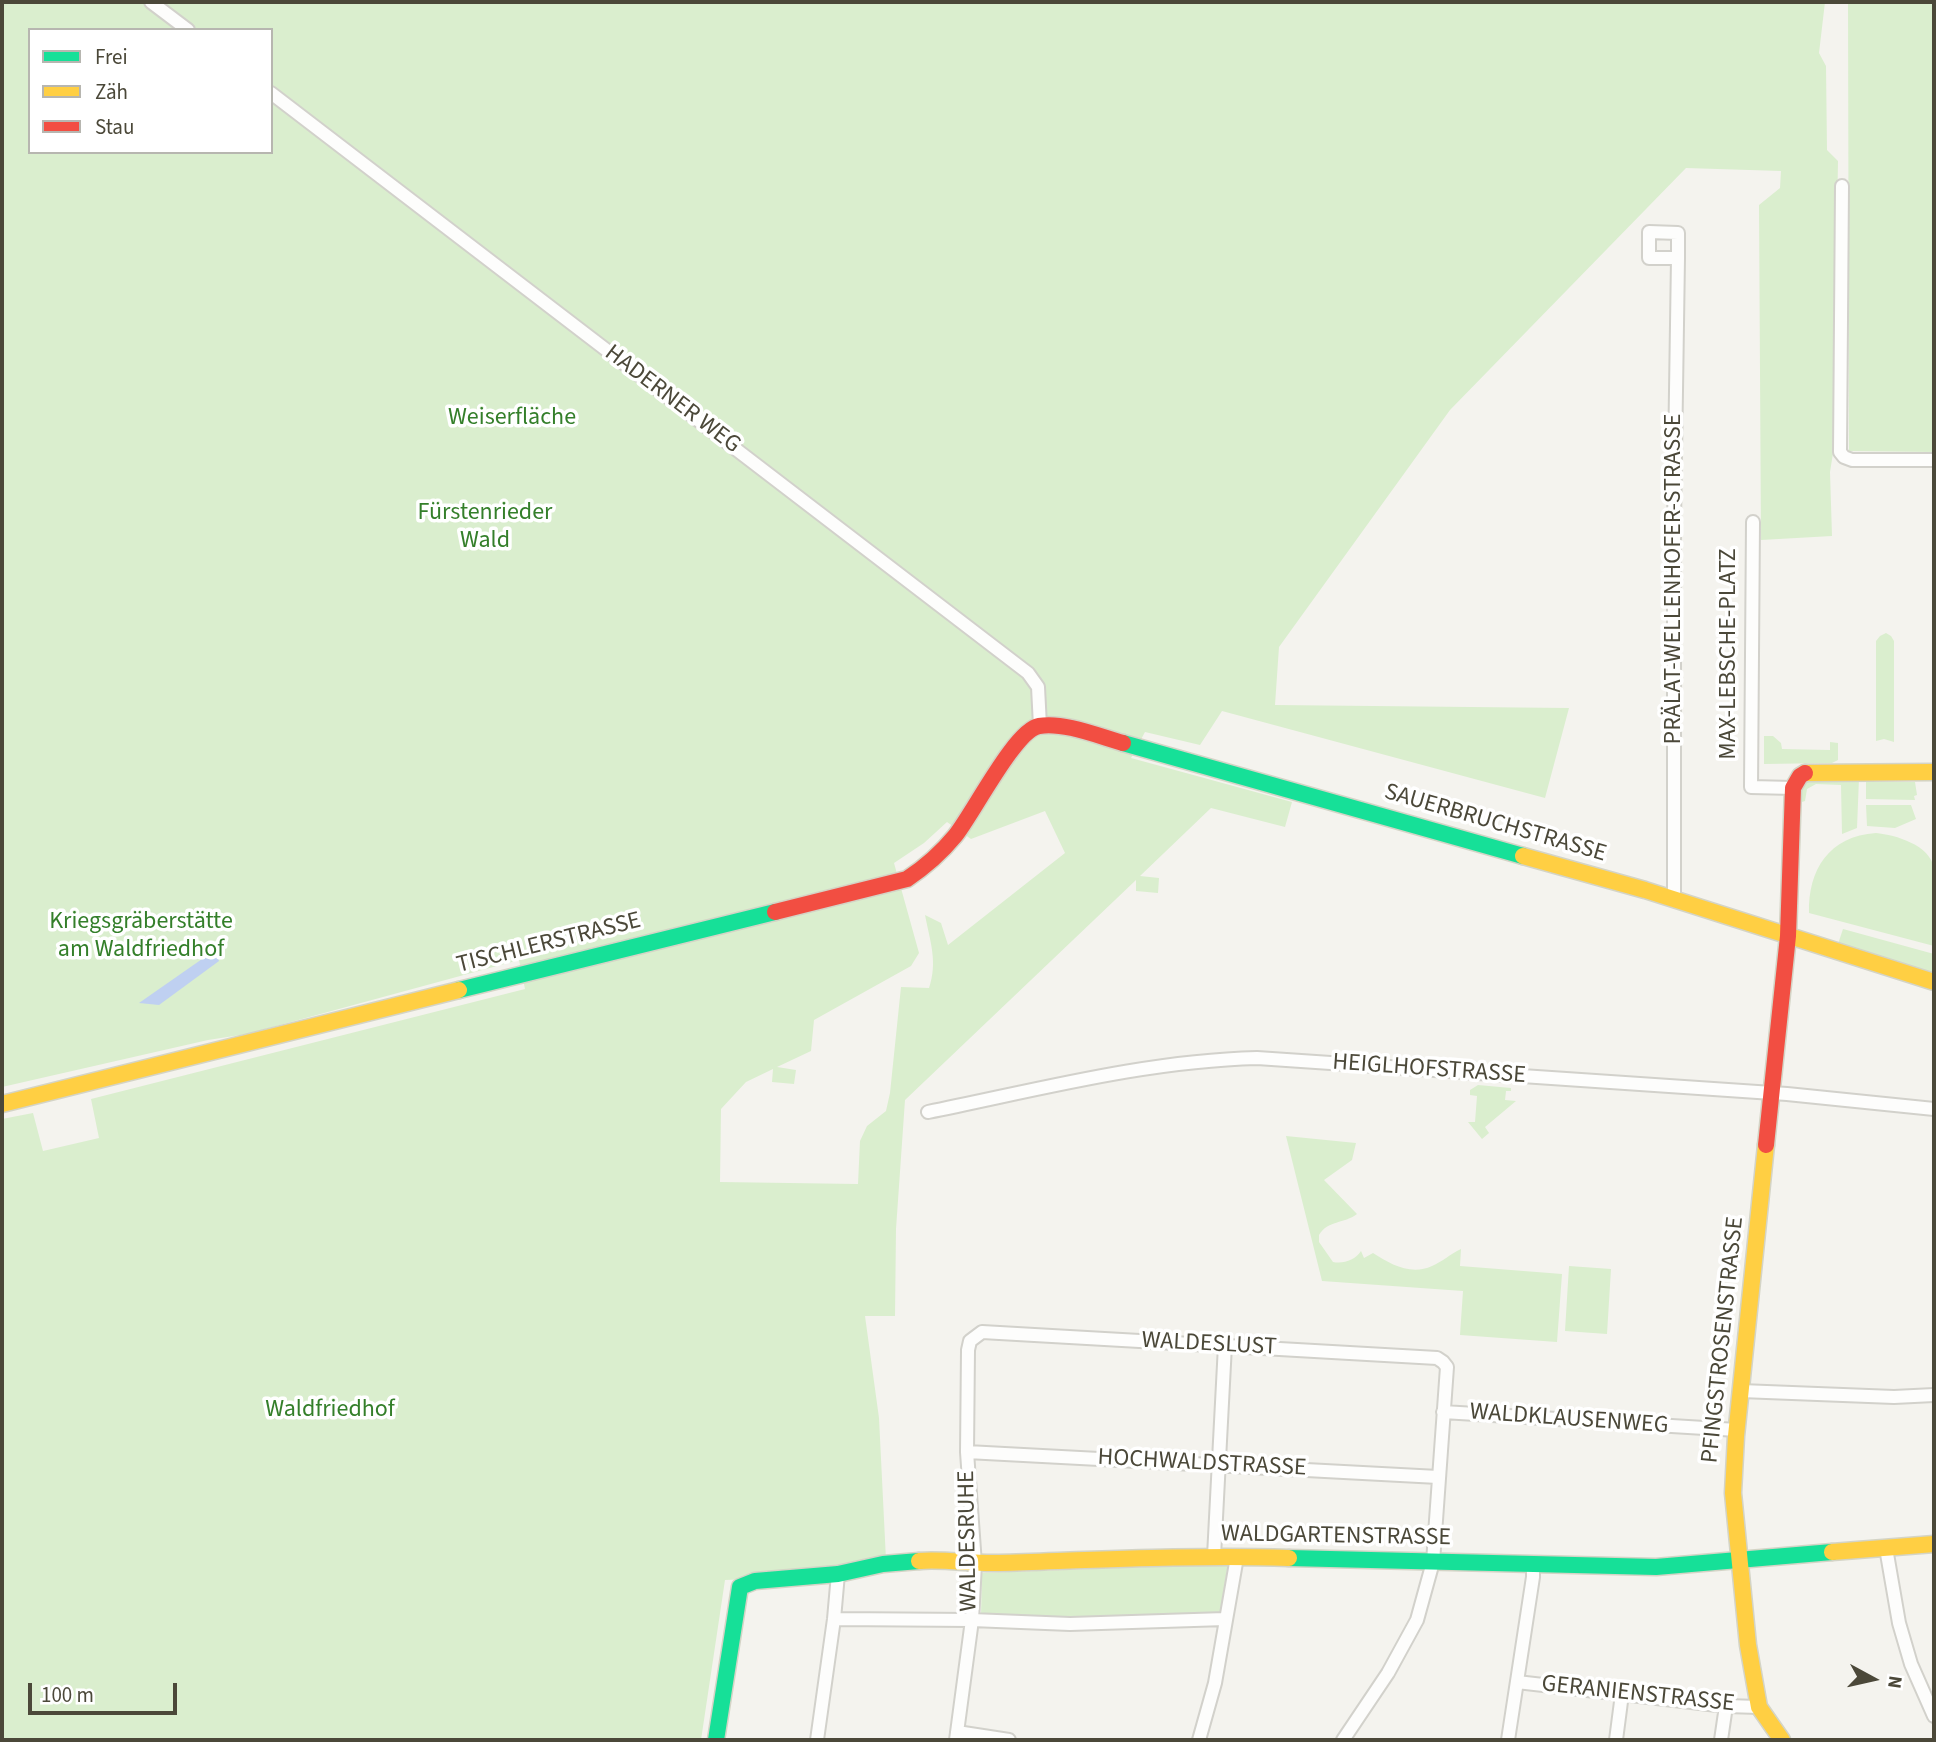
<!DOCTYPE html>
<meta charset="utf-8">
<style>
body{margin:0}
#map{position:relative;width:1936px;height:1742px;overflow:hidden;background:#f4f3ee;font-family:"Source Sans 3",sans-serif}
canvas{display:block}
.frame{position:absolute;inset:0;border:4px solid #4b4839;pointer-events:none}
.legend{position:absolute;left:28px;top:28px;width:245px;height:126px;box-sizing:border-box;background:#fff;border:2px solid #b7b6b0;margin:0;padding:9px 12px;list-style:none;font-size:21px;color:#4b4839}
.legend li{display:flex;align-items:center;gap:14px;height:35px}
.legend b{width:35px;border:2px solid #b7b6b0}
.north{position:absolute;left:1838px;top:1644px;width:70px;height:70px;-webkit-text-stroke:5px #fff;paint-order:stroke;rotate:98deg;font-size:19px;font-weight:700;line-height:28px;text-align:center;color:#4b4839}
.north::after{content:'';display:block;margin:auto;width:24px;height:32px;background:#4b4839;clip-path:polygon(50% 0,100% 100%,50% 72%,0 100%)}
.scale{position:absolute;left:28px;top:1683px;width:149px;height:32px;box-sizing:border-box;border:4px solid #4b4839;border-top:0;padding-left:9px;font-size:21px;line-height:24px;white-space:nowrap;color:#4b4839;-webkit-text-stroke:5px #fff;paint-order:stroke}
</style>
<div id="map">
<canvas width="1936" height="1742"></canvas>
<div class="frame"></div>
<ul class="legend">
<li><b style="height:9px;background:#16e098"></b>Frei</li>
<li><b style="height:9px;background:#ffcf43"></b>Zäh</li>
<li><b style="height:9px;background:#f24e42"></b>Stau</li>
</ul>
<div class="north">N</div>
<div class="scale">100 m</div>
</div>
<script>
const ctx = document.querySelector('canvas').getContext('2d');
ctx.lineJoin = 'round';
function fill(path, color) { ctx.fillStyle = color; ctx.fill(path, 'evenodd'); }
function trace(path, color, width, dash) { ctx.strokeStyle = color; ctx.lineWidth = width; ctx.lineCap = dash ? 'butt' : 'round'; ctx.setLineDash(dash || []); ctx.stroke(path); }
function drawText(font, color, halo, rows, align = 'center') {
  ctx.font = font + ' "Source Sans 3",sans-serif'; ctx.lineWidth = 7; ctx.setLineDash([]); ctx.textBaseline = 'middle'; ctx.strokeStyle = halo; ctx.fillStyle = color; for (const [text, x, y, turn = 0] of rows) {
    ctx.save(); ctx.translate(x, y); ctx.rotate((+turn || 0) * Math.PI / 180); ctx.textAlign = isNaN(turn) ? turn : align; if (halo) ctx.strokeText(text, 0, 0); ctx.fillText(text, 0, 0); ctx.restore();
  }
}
const green = new Path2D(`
 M 2,2 L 1825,2 L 1819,53 L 1826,66 L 1827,150 L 1838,161 L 1833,453 L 1830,472 L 1832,536 L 1761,540 L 1759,205 L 1780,188 L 1781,171 L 1686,168 L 1450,410 L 1279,647 L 1275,705 L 1569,708 L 1545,798 L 1222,711 L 1200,745 L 1145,732 L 1131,758 L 1292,802 L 1285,827 L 1211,808 L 1140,876 L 1159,878 L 1158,893 L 1136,891 L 1136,880 L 905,1100 L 896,1229 L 895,1316 L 865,1316 L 879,1418 L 886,1560 L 750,1579 L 725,1580 L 701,1740 L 2,1740 L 2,1119 L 33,1113 L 43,1151 L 99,1138 L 91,1099 L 525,989 L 519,960 L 247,1034 L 208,1040 L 2,1087 ZM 30,30 L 271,30 L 271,152 L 30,152 ZM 1045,811 L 1065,853 L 948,945 L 941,923 L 925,915 C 930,941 938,962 929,988 L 901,987 L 890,1093 L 886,1111 L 867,1126 L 860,1141 L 858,1184 L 720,1182 L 721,1109 L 746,1082 L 773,1069 L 772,1082 L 794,1084 L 796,1070 L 777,1067 L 811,1051 L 814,1020 L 911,966 L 919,953 L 894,863 L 924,843 L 947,822 L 971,839 Z
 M 1848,2 L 1934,2 L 1934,452 L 1849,451 Z
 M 1886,633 L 1891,636 L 1894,641 L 1894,742 L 1884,739 L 1876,741 L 1876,641 L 1880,636 Z
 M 1764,736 L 1773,736 L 1781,743 L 1782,749 L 1830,750 L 1830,742 L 1838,743 L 1838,760 L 1832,763 L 1764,764 Z
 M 1859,778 L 1857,828 L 1842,834 L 1841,785 L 1816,784 L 1807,789 L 1805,801 L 1799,803 L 1800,790 L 1809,779 Z
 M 1866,782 L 1915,782 L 1917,795 L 1914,796 L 1915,800 L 1866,799 Z
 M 1866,805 L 1911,805 L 1916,819 L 1895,828 L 1867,826 Z
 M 1876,833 C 1896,835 1930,845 1934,868 C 1936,887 1934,926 1934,946 L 1809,913 C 1808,870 1829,836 1876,833 Z
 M 1843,929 L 1934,954 L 1934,974 L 1838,944 Z
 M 1478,1085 L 1511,1088 L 1511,1091 L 1506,1091 L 1505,1100 L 1516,1101 L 1485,1127 L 1489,1133 L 1482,1139 L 1468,1122 L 1475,1122 L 1477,1096 L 1470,1095 L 1470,1090 Z
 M 1286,1136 L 1356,1143 L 1352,1160 L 1324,1180 L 1357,1214 C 1344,1224 1328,1220 1319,1235 L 1319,1242 L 1333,1262 C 1344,1264 1355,1260 1361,1251 L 1364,1258 L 1373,1253 C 1390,1264 1411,1276 1432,1266 C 1442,1262 1450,1254 1461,1249 L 1460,1266 L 1562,1274 L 1557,1342 L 1460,1335 L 1463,1291 L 1322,1281 Z
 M 1569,1266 L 1611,1269 L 1607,1334 L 1565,1331 Z
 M 1228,1564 L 1220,1612 L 1000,1619 L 981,1615 L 982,1573 Z`);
const water = new Path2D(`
 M 215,950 L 219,961 L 159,1005 L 139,1003 Z`);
const street = new Path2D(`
 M 151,2 L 188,30
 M 271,93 L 1028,673 L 1038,687 L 1040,726
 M 1842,186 L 1840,452 L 1844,457 L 1852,460 L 1934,460
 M 1649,232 L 1678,233 L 1678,258 L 1649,258 Z
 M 1753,522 L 1751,787 L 1793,788
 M 1674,899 L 1674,523 L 1678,258
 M 928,1112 C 1037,1090 1145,1061 1257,1058 L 1787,1094 L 1934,1109
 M 1741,1391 L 1894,1397 L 1934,1395
 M 1443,1412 L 1737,1430
 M 967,1452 L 1438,1477
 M 1886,1548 L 1899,1623 L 1911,1664 L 1934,1716
 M 1214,1556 L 1225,1345
 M 834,1619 L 972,1620 L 1070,1624 L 1225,1619
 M 1517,1682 L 1726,1706 L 1759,1707
 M 957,1732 L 1009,1740
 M 817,1740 L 834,1619 L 838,1574
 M 956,1740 L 972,1620 L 975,1564 L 967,1452 L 968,1350 L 970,1341 L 982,1332 L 1437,1358 L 1443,1362 L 1447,1367 L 1433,1562 L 1417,1620 L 1388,1673 L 1343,1740
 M 1199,1740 L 1215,1683 L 1237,1557
 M 1508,1740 L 1533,1577 L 1533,1564
 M 1616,1740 L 1622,1694
 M 1721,1740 L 1726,1706`);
const fast = new Path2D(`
 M 1123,743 L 1523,856
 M 459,990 L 775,912
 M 1289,1558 L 1656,1567 L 1832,1552
 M 716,1740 L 740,1587 L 755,1581 L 838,1574 L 883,1564 L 919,1561`);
const slow = new Path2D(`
 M 1805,773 L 1934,772
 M 1523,856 L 1645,890 L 1934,982
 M 2,1104 L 459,990
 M 1766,1145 L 1736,1436 L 1733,1493 L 1748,1645 L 1759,1707 L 1782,1740
 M 1832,1552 L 1934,1544
 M 919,1561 C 946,1559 972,1564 999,1563 C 1096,1560 1192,1555 1289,1558`);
const jam = new Path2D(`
 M 775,912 L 907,879 C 925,867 941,853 955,836 C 973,814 1015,730 1039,726 C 1065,722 1098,736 1123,743
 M 1766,1145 L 1788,936 L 1793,788 L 1800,776 L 1805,773`);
const streetNames = [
 ["HADERNER WEG",672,400,37],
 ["PRÄLAT-WELLENHOFER-STRASSE",1675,579,-90],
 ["MAX-LEBSCHE-PLATZ",1730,654,-90],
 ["SAUERBRUCHSTRASSE",1495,824,16],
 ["TISCHLERSTRASSE",549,944,-14],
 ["HEIGLHOFSTRASSE",1429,1070,4],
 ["PFINGSTROSENSTRASSE",1724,1340,-84],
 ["WALDESLUST",1209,1345,3],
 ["WALDKLAUSENWEG",1569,1420,4],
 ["HOCHWALDSTRASSE",1202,1464,3],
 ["WALDGARTENSTRASSE",1336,1537,1],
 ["WALDESRUHE",969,1541,-91],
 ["GERANIENSTRASSE",1638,1695,6]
];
const parkNames = [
 ["Weiserfläche",512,419],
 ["Fürstenrieder",485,514],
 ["Wald",485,542],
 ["Kriegsgräberstätte",141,923],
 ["am Waldfriedhof",141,951],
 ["Waldfriedhof",330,1411]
];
fill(green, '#daeece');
fill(water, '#bfd0f1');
trace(street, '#d2d1cb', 16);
trace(fast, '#d4d4c6', 19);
trace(slow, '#d4d4c6', 19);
trace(jam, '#d4d4c6', 19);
trace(street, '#fdfdfc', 12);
trace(fast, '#16e098', 16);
trace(slow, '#ffcf43', 16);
trace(jam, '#f24e42', 16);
drawText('24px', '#4b4839', '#fff', streetNames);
drawText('24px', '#347f2a', '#fff', parkNames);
</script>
